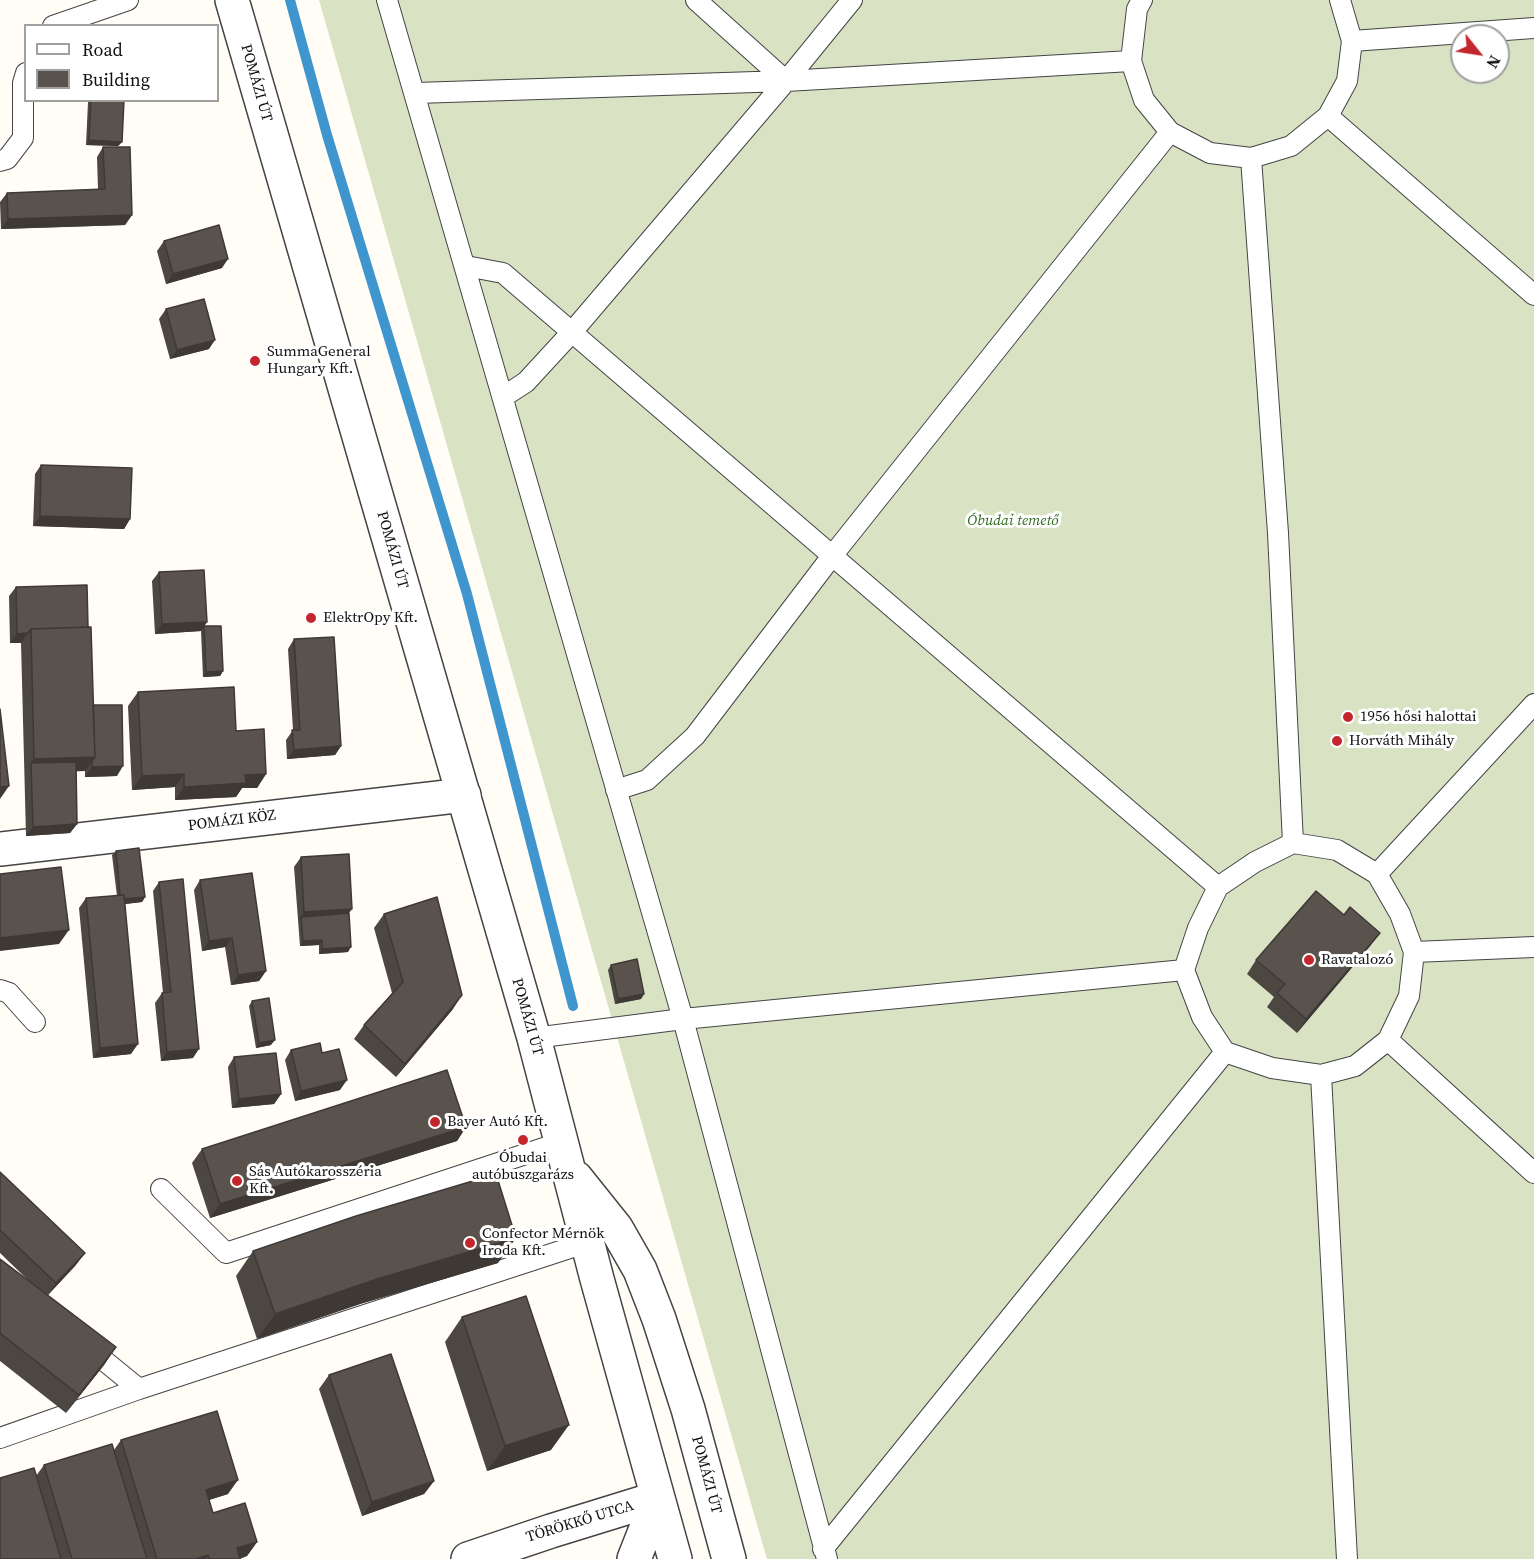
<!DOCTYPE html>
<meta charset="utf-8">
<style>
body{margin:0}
#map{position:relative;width:1534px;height:1559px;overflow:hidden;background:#fffdf5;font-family:"Source Serif 4",serif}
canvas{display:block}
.legend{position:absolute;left:24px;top:24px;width:195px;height:78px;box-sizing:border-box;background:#fff;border:2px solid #a0a0a0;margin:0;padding:8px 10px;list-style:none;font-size:18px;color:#111}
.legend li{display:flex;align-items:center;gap:12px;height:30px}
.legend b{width:30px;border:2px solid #a0a0a0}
.north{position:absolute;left:1450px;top:24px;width:60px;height:60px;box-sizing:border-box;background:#fff;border:2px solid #a0a0a0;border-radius:50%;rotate:120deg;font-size:16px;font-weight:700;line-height:24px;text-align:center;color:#111}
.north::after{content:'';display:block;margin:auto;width:21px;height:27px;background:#c4262e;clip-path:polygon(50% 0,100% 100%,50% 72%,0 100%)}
</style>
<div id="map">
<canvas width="1534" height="1559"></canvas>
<ul class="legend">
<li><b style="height:8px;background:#fff"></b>Road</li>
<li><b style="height:16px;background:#5a524d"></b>Building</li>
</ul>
<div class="north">N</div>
</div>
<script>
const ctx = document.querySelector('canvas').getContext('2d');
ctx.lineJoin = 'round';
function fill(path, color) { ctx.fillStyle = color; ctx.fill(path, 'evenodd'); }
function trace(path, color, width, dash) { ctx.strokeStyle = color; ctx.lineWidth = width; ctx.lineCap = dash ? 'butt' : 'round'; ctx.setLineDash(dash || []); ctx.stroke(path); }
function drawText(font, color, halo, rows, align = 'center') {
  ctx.font = font + ' "Source Serif 4",serif'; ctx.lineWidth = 6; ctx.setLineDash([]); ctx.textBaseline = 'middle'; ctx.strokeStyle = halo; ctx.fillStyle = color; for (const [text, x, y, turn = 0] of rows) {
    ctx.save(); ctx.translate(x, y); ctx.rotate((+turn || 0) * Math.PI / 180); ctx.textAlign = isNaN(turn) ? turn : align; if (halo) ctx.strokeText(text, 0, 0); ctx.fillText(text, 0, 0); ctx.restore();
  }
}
const cemetery = new Path2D(`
 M 319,0 L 1534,0 L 1534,1559 L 767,1559 ZM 1462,36 L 1498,36 L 1498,72 L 1462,72 Z`);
const stream = new Path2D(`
 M 290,0 L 327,135 L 467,594 L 573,1006`);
const service = new Path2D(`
 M 387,0 L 683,1019 L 827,1559
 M 696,0 L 786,81
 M 1142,0 L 1137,9 L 1131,61 L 1144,100 L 1170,132 L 1210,153 L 1251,158 L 1291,146 L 1328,116 L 1347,81 L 1352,41 L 1340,0
 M 53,26 L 128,0
 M 1352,41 L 1534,28
 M 416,93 L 786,81 L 1131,61
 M 1328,116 L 1534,295
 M 1251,158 L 1278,533 L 1293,843
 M 0,161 L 7,159 L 23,138 L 23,83 L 26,73
 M 466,266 L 503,273 L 1218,887
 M 503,397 L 526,382 L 572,332 L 786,81 L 852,0
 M 616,790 L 647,780 L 695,736 L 832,556 L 1170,132
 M 1293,843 L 1337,850 L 1377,874 L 1400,914 L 1414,952 L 1409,996 L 1388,1040 L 1355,1066 L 1321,1075 L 1272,1068 L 1225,1052 L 1202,1017 L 1184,970 L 1198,928 L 1218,887 L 1255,862 Z
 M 1377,874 L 1534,704
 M 1414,952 L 1534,947
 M 0,990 L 9,993 L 35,1022
 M 534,1038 L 683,1019 L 1184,970
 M 1388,1040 L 1534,1173
 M 1321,1075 L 1347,1559
 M 161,1189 L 226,1253 L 562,1142
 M 85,1345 L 139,1389
 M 0,1438 L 139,1389 L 588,1242
 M 823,1549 L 1225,1052`);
const minor = new Path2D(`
 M 0,849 L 464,795`);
const tertiary = new Path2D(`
 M 232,0 L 534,1038 L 597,1279 L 675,1559
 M 576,1178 L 616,1228 L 640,1270 L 659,1319 L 688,1409 L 729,1559
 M 468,1559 L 551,1531 L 658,1498
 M 634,1559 L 658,1498`);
const wall = new Path2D(`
 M 89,100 L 124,100 L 122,142 L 118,146 L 86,145 L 88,102 Z
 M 103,147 L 132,215 L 125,225 L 1,229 L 0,202 L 7,193 L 98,189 L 97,157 Z
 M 164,241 L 222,268 L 166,284 L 157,251 Z
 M 166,309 L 209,349 L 170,359 L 159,319 Z
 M 41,465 L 130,519 L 124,529 L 33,526 L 35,474 Z
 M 159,572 L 207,622 L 204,626 L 223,671 L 220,676 L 203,677 L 201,631 L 155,634 L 152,581 Z
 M 16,587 L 88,627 L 93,705 L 117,776 L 85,777 L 85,771 L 76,771 L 77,824 L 70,833 L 26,836 L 21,643 L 10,643 L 9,596 Z
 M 294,639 L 341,746 L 335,755 L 287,759 L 286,740 L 293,730 L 288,649 Z
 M 138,692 L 236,731 L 266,774 L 257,788 L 242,788 L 236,797 L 175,800 L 175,787 L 132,790 L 128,706 Z
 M 116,851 L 145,897 L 142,902 L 125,904 L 131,1054 L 93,1058 L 79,908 L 86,898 L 117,896 L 112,855 Z
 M 301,857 L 349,913 L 348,952 L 319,954 L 319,945 L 300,946 L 294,867 Z
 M 200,880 L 266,971 L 259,981 L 231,985 L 225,947 L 202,951 L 194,890 Z
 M 159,882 L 193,1058 L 161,1061 L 155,1003 L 162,993 L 163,993 L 153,891 Z
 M 384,914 L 453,1009 L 396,1077 L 354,1039 L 364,1025 L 392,993 L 374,928 Z
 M 1344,915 L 1380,933 L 1370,946 L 1297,1033 L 1267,1007 L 1274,997 L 1247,974 L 1256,960 Z
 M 611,965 L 644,994 L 641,999 L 615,1004 L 608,970 Z
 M 252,1001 L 271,1045 L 256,1048 L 249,1006 Z
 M 291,1050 L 322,1053 L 340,1090 L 295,1101 L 285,1060 Z
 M 234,1057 L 281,1094 L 274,1104 L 232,1108 L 228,1067 Z
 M 466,1127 L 457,1141 L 210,1218 L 192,1163 L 202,1149 Z
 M 0,1172 L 85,1253 L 75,1266 L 48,1295 L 116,1347 L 104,1365 L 66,1413 L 0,1361 L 0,1259 L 30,1282 L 0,1253 Z
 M 253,1251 L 498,1263 L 360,1304 L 257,1339 L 236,1276 Z
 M 462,1317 L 551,1450 L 487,1471 L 445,1342 Z
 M 329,1375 L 434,1481 L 424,1494 L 362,1516 L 319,1389 Z
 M 121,1440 L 228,1494 L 209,1500 L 213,1513 L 257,1542 L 247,1556 L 240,1559 L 0,1559 L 36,1476 L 44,1465 L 114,1450 Z`);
const shadedWall = new Path2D(`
 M 89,140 L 122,142 L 118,146 L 86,145 Z
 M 132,215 L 125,225 L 1,229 L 8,219 Z
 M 228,259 L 222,268 L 166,284 L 173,274 Z
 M 215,340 L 209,349 L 170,359 L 177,350 Z
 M 40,516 L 130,519 L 124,529 L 33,526 Z
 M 207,622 L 201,631 L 155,634 L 162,624 Z
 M 28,633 L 21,643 L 10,643 L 17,634 Z
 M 223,671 L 220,676 L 203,677 L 206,672 Z
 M 341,746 L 335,755 L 287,759 L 294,750 Z
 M 95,757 L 85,771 L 31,773 L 31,763 L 34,759 Z
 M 123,766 L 117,776 L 85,777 L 92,767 Z
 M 184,774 L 175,787 L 132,790 L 142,776 Z
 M 266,774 L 257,788 L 242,788 L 236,797 L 175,800 L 184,787 L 245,775 Z
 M 9,786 L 0,799 L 0,787 Z
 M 77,824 L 70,833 L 26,836 L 33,827 Z
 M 145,897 L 142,902 L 117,905 L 121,900 Z
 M 352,909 L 345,918 L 301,917 L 304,912 Z
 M 69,930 L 59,944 L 0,951 L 0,938 Z
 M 1380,933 L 1370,946 L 1297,1033 L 1306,1019 Z
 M 232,938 L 225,947 L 202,951 L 209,941 Z
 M 322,940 L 319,945 L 300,946 L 303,941 Z
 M 351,947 L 348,952 L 319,954 L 322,949 Z
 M 266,971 L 259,981 L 231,985 L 238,975 Z
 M 644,994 L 641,999 L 615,1004 L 618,999 Z
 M 462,995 L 453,1009 L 396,1077 L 405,1064 Z
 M 275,1040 L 271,1045 L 256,1048 L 259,1043 Z
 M 138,1044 L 131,1054 L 93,1058 L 100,1048 Z
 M 199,1049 L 193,1058 L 161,1061 L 167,1052 Z
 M 347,1080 L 340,1090 L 295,1101 L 301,1091 Z
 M 281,1094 L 274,1104 L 232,1108 L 239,1099 Z
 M 466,1127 L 457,1141 L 210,1218 L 220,1204 Z
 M 516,1238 L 498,1263 L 360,1304 L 257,1339 L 275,1314 L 377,1279 Z
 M 85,1253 L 75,1266 L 46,1297 L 56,1283 Z
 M 116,1347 L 104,1365 L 66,1413 L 79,1395 Z
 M 569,1425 L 551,1450 L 487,1471 L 505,1446 Z
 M 238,1480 L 228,1494 L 196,1504 L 206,1490 Z
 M 434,1481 L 424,1494 L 362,1516 L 372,1502 Z
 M 257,1542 L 247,1556 L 237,1559 L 237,1548 Z
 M 208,1555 L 205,1559 L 196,1559 Z`);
const building = new Path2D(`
 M 91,100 L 124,100 L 122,142 L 89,140 Z
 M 103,147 L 130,147 L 132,215 L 8,219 L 7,193 L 105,189 Z
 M 219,225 L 228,259 L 173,274 L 164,241 Z
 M 204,299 L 215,340 L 177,350 L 166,309 Z
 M 41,465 L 132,468 L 130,519 L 40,516 Z
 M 204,570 L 207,622 L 162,624 L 159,572 Z
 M 87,585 L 88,627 L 31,629 L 28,633 L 17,634 L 16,587 Z
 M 204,626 L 221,626 L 223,671 L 206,672 Z
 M 91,627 L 95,757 L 34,759 L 31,629 Z
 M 334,637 L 341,746 L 294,750 L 292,730 L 300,730 L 294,639 Z
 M 234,687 L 236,731 L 264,729 L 266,774 L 245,775 L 246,783 L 184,787 L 184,774 L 142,776 L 138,692 Z
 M 93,705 L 122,705 L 123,766 L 92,767 L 92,761 L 95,757 Z
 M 0,709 L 9,786 L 0,787 Z
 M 76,762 L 77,824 L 33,827 L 31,763 Z
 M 139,848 L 145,897 L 124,899 L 124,895 L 120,895 L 116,851 Z
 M 349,854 L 352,909 L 304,912 L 301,857 Z
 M 61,867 L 69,930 L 0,938 L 0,874 Z
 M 252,873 L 266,971 L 238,975 L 232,938 L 209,941 L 200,880 Z
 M 183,879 L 199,1049 L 167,1052 L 162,993 L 171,992 L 159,882 Z
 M 1316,891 L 1344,915 L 1350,907 L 1380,933 L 1306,1019 L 1277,993 L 1285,984 L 1256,960 Z
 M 124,895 L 138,1044 L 100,1048 L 86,898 Z
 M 437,897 L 462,995 L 405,1064 L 364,1025 L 403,982 L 384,914 Z
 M 349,913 L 351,947 L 322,949 L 322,940 L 303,941 L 301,917 Z
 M 637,959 L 644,994 L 618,999 L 611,965 Z
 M 269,998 L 275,1040 L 259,1043 L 252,1001 Z
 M 320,1043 L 322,1053 L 339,1049 L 347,1080 L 301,1091 L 291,1050 Z
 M 276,1053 L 281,1094 L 239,1099 L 234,1057 Z
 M 447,1070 L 466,1127 L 220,1204 L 202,1149 Z
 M 0,1172 L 85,1253 L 56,1283 L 0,1230 Z
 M 496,1174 L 516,1238 L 377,1279 L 275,1314 L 253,1251 L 356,1216 Z
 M 0,1259 L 116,1347 L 79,1395 L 0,1333 Z
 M 526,1296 L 569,1425 L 505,1446 L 462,1317 Z
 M 391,1354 L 434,1481 L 372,1502 L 329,1375 Z
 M 217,1411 L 238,1480 L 206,1490 L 213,1513 L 245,1503 L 257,1542 L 237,1548 L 240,1559 L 209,1559 L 208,1555 L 196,1559 L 157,1559 L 121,1440 Z
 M 112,1444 L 147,1559 L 72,1559 L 44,1465 Z
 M 34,1468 L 61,1559 L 0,1559 L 0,1478 Z`);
const markers = [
 [255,361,6,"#c4262e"],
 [311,618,6,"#c4262e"],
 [1348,717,6,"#c4262e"],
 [1337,741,6,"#c4262e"],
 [1309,960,6,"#c4262e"],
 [435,1122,6,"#c4262e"],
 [523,1140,6,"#c4262e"],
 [237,1181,6,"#c4262e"],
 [470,1243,6,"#c4262e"]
];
const streetNames = [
 ["POMÁZI ÚT",256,83,74],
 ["POMÁZI ÚT",392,550,74],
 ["POMÁZI KÖZ",232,821,-7],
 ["POMÁZI ÚT",527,1017,74],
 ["POMÁZI ÚT",706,1475,75],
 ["TÖRÖKKŐ UTCA",580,1522,-17]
];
const poiNames = [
 ["SummaGeneral",267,352],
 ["Hungary Kft.",267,369],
 ["ElektrOpy Kft.",323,618],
 ["1956 hősi halottai",1360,717],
 ["Horváth Mihály",1349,741],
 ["Ravatalozó",1321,960],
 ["Bayer Autó Kft.",447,1122],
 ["Óbudai",523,1158,"center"],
 ["autóbuszgarázs",523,1175,"center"],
 ["Sás Autókarosszéria",249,1172],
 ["Kft.",249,1189],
 ["Confector Mérnök",482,1234],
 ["Iroda Kft.",482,1251]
];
const parkNames = [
 ["Óbudai temető",1013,521]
];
fill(cemetery, '#d9e3c4');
trace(stream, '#3f96cf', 10);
trace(service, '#444', 22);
trace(minor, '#444', 36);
trace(tertiary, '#444', 36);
trace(service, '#fff', 20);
trace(minor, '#fff', 33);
trace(tertiary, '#fff', 33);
fill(wall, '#4d4742');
fill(shadedWall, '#3f3936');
fill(building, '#5a524d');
trace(building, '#3f3936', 1.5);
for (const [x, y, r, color] of markers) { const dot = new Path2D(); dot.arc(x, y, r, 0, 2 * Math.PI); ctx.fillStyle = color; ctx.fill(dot); trace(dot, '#fff', 2); }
drawText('15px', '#111', '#fff', streetNames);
drawText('15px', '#111', '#fff', poiNames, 'left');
drawText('italic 15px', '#2f6b1f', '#fff', parkNames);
</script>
